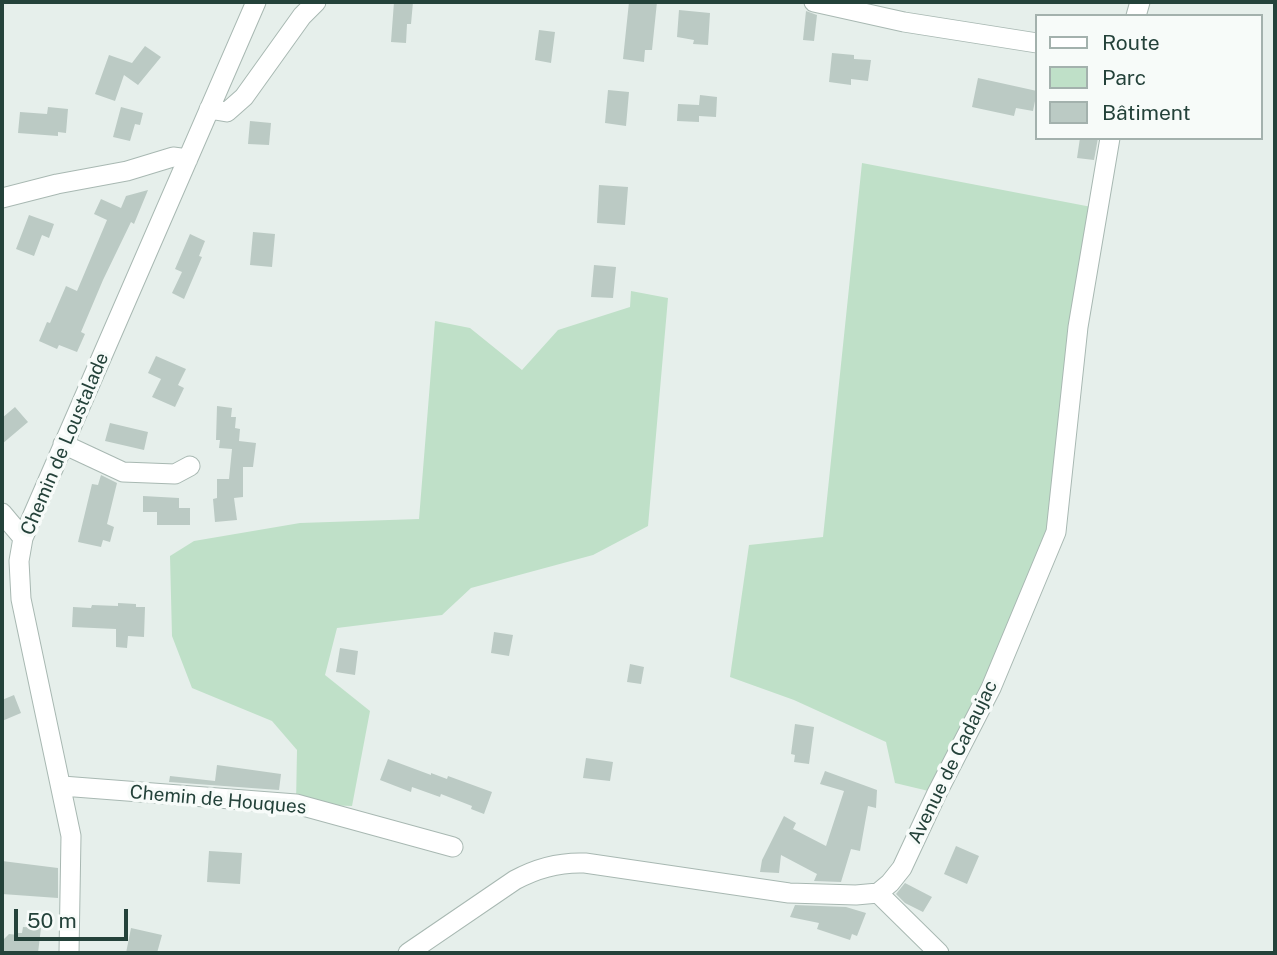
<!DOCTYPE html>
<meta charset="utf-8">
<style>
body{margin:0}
#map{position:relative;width:1277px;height:955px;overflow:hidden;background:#e6efeb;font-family:"Public Sans",sans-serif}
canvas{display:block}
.frame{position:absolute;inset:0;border:4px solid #24423a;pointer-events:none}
.legend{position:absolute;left:1035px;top:14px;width:228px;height:126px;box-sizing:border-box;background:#f7fbf9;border:2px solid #a3b1ad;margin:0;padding:9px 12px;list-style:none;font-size:21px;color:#24423a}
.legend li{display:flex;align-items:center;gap:14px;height:35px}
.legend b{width:35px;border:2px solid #a3b1ad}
.scale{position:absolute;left:14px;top:909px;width:114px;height:32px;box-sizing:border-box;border:4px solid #24423a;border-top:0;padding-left:9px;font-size:21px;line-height:24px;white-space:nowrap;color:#24423a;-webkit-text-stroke:5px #f7fbf9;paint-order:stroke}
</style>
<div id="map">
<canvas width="1277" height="955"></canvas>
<div class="frame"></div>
<ul class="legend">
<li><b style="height:9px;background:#fff"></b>Route</li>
<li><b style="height:19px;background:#bfe0c8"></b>Parc</li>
<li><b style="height:19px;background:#bbcac4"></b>Bâtiment</li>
</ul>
<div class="scale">50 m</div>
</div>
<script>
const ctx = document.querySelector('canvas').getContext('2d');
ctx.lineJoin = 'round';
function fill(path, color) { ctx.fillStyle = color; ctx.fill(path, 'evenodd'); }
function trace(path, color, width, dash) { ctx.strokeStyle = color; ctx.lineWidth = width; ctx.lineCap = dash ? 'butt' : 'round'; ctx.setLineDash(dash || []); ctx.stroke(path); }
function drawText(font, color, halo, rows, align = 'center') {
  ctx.font = font + ' "Public Sans",sans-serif'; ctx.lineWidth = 7; ctx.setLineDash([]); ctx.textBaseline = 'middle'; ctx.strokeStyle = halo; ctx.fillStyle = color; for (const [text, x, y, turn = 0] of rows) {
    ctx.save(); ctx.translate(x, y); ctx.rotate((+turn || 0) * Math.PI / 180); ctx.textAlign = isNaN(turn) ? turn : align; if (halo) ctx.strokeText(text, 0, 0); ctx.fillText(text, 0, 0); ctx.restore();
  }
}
const green = new Path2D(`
 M 862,163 L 1102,209 L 1044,551 L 937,793 L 895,783 L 886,742 L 794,700 L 730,677 L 749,545 L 823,537 Z
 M 631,291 L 668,298 L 648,526 L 593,555 L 471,588 L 442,615 L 337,628 L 325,675 L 370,711 L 352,806 L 296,804 L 297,750 L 272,721 L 192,688 L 172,636 L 170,556 L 194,541 L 300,523 L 419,519 L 435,321 L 470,328 L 522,370 L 558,330 L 630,307 Z`);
const building = new Path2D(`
 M 394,2 L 413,2 L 411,24 L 407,24 L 406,43 L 391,42 Z
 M 629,2 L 657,2 L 652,50 L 645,50 L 644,62 L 623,59 Z
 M 679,10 L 710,13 L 708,45 L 693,44 L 694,40 L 677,37 Z
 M 806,11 L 817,15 L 814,41 L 803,40 Z
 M 539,30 L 555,32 L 551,63 L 535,60 Z
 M 145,46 L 161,57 L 138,85 L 124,75 L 115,101 L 95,94 L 109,55 L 132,63 Z
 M 832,53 L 854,55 L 854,59 L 871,60 L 868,81 L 851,79 L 851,85 L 829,82 Z
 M 978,78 L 1037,91 L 1033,111 L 1016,108 L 1014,116 L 972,107 Z
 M 608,90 L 629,92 L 626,126 L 605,123 Z
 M 700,95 L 717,97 L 716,117 L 699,116 L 699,122 L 677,121 L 678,104 L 699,105 Z
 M 48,107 L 68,109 L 66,133 L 58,132 L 58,136 L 18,133 L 20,112 L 47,114 Z
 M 121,107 L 143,113 L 140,125 L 135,124 L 130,141 L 113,137 Z
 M 250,121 L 271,123 L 269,145 L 248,144 Z
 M 1080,138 L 1098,138 L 1094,160 L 1077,158 Z
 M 599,185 L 628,187 L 625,225 L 597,223 Z
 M 148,190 L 134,224 L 131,222 L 103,280 L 81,332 L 85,334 L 77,352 L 59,345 L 57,349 L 39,341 L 47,322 L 50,323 L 66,286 L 77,291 L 107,220 L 94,214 L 101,199 L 121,208 L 126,196 Z
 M 29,215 L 54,224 L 49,238 L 42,235 L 34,256 L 16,249 Z
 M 253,232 L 275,234 L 272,267 L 250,265 Z
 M 190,234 L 205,241 L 199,256 L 202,257 L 184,299 L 172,293 L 182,272 L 175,269 Z
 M 594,265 L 616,267 L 613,298 L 591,297 Z
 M 156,356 L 186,369 L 178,385 L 184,388 L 175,407 L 152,397 L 161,379 L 148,373 Z
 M 217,406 L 232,408 L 231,417 L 236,417 L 235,428 L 240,429 L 239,441 L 256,443 L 253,467 L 243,467 L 243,497 L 234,498 L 237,520 L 215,522 L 213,499 L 217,498 L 217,479 L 229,479 L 232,449 L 219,448 L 220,440 L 216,440 Z
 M 15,407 L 28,422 L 2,444 L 2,418 Z
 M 110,423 L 148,432 L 144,450 L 105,441 Z
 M 101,475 L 117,483 L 107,524 L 114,527 L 110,542 L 103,540 L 101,547 L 78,542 L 92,484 L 98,485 Z
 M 143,496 L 179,498 L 179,508 L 190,508 L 190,525 L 157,525 L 157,512 L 143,512 Z
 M 118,603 L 136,604 L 136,607 L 145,607 L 144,637 L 128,636 L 127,648 L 116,647 L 116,629 L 72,627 L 73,607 L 91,608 L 92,605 L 118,606 Z
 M 494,632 L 513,635 L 509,656 L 491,653 Z
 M 340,648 L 358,651 L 355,675 L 336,672 Z
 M 630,664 L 644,667 L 641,684 L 627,682 Z
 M 14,695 L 21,713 L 2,721 L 2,700 Z
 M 795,724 L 814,727 L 809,764 L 794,762 L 795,755 L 791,754 Z
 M 586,758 L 613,762 L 610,781 L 583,778 Z
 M 388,759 L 431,775 L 431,773 L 447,779 L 448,776 L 492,792 L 484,814 L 471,809 L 472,806 L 441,794 L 440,797 L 412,787 L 411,792 L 380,780 Z
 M 217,765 L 281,774 L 279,790 L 169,782 L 170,776 L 215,781 Z
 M 825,771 L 877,790 L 876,808 L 868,806 L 860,851 L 851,849 L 841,882 L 814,881 L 817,874 L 781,855 L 779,873 L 760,872 L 762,860 L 784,816 L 796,823 L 793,829 L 826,846 L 844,791 L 820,784 Z
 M 956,846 L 979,856 L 967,884 L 944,874 Z
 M 209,851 L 242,853 L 240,884 L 207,882 Z
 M 2,861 L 58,868 L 58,898 L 2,894 Z
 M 905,883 L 932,897 L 923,912 L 905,903 L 896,894 Z
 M 795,905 L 846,907 L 866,913 L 857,936 L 852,934 L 850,940 L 817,929 L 819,923 L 790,917 Z
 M 23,927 L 41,928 L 38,953 L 2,951 L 3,940 L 9,934 L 18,935 L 18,933 L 22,933 Z
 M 131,928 L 162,935 L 157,953 L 126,953 Z`);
const minor = new Path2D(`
 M 814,2 L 904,22 L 1037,43
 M 1136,16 L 1140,2
 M 209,109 L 227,112 L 244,97 L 302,16 L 316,2
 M 2,198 L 57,184 L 127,171 L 173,157 L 188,159
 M 63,444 L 123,472 L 175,474 L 190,466
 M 2,513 L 23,538
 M 62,786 L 296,804 L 453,847
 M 878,893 L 939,953
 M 69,953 L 71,836 L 21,599 L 19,561 L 23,538 L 256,2
 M 408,953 L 515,880 C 537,868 560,862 585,863 L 789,893 L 856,895 L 878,893 L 890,883 L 902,868 L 937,793 L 991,688 L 1056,532 L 1078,327 L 1110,138`);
const streetNames = [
 ["Chemin de Loustalade",65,444,-67],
 ["Avenue de Cadaujac",953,762,-64],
 ["Chemin de Houques",218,800,5]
];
fill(green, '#bfe0c8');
fill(building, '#bbcac4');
trace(minor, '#a8b8b2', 21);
trace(minor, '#fff', 19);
drawText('19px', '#24423a', '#f7fbf9', streetNames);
</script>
